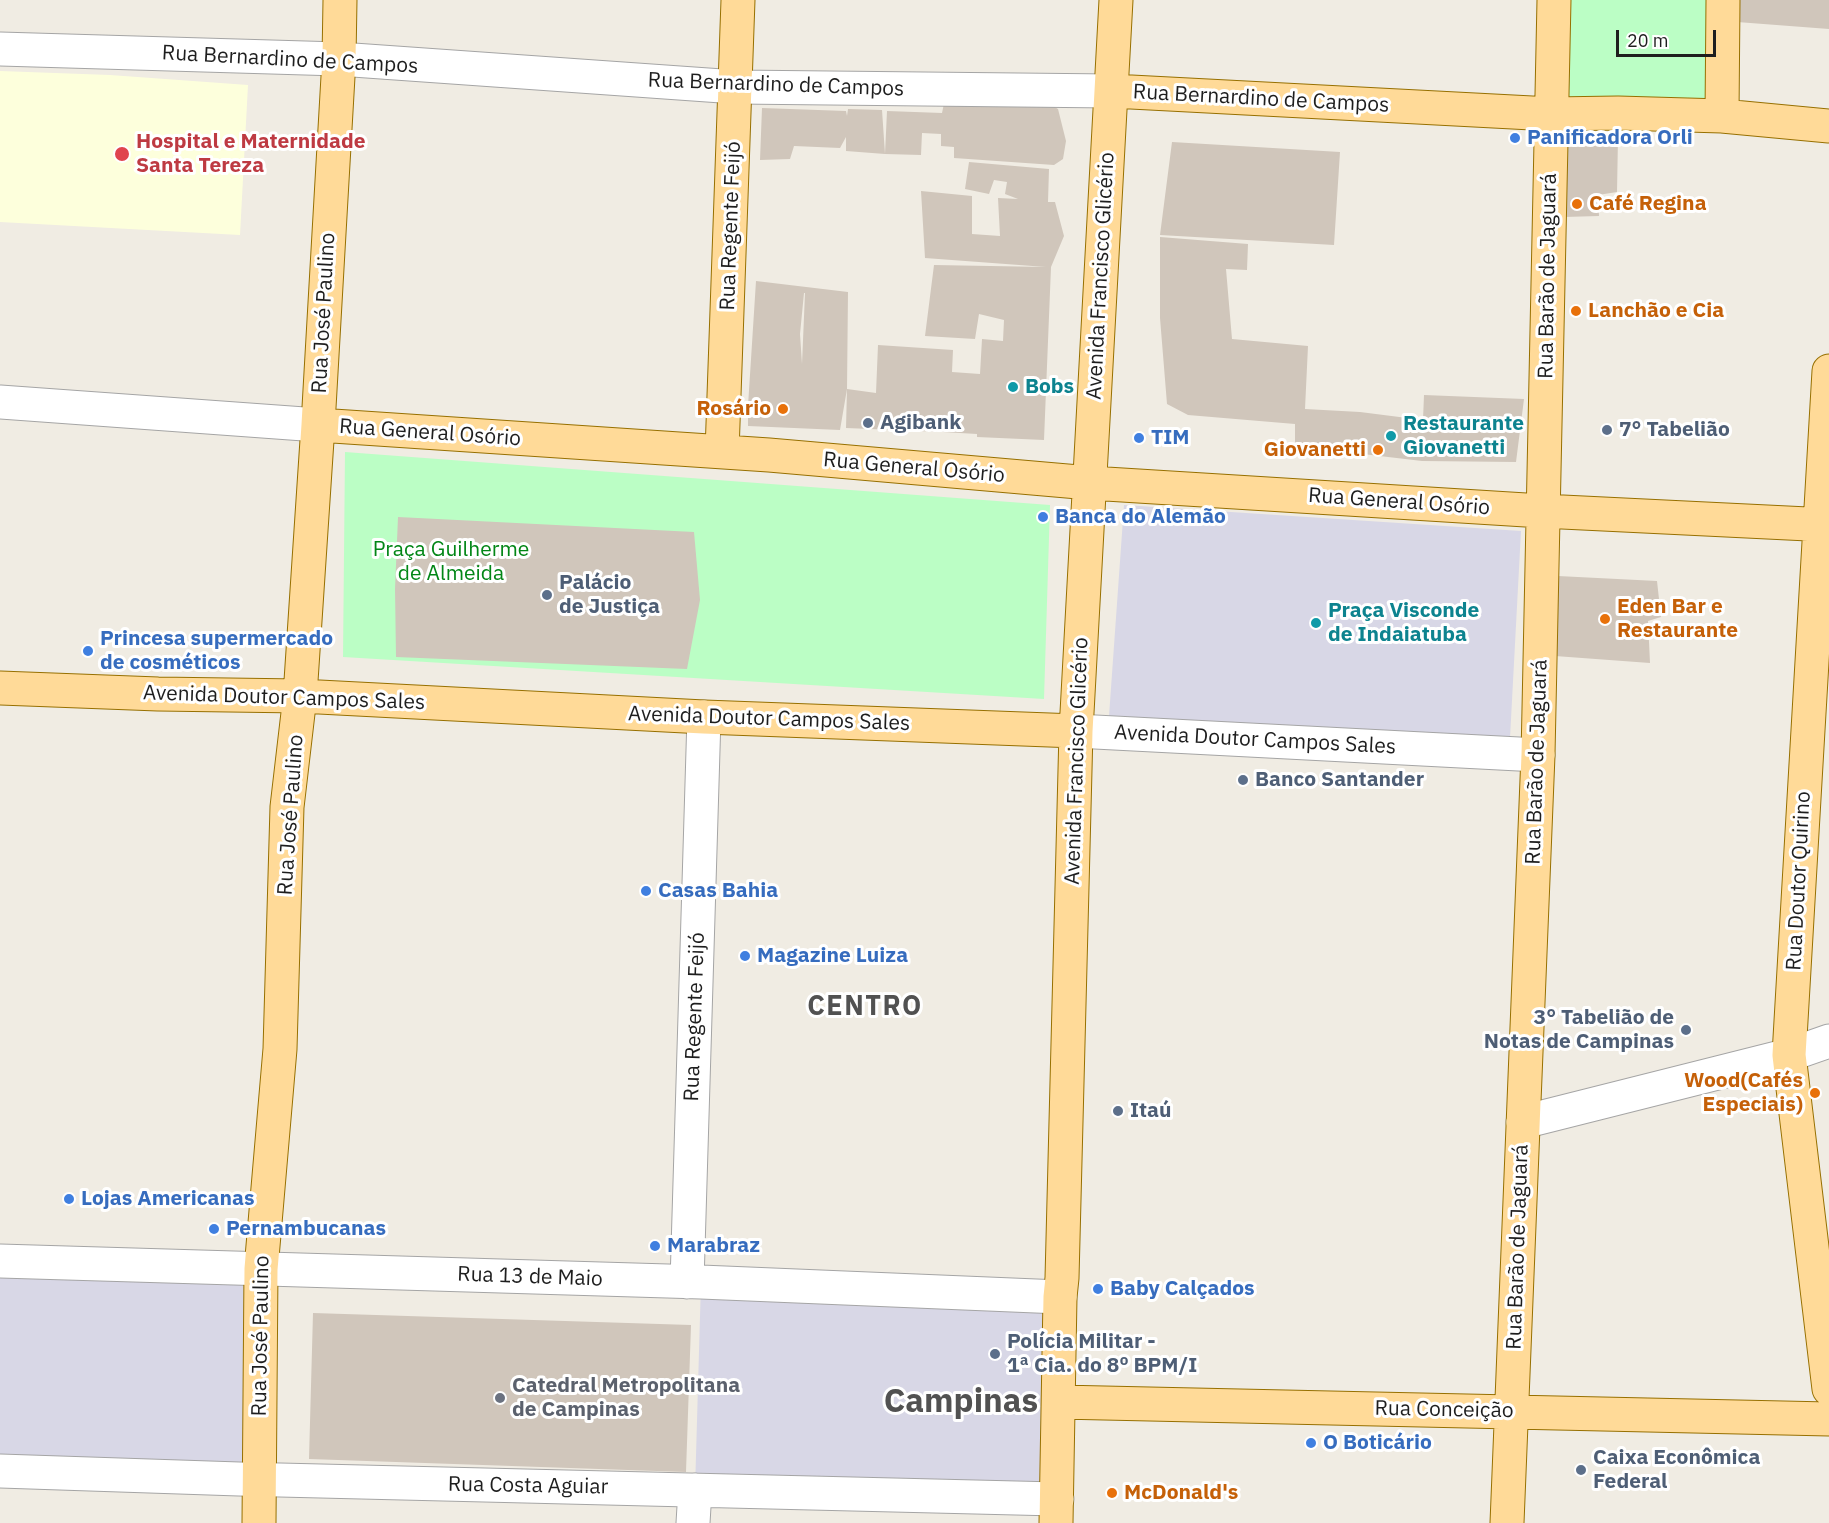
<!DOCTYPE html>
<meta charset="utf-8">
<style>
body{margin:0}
#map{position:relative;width:1829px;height:1523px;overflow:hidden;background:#f0ece3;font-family:"IBM Plex Sans",sans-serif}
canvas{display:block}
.scale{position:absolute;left:1616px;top:30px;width:100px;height:27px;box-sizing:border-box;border:3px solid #1e1e1e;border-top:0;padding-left:8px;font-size:18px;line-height:21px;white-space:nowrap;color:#1e1e1e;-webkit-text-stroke:4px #fff;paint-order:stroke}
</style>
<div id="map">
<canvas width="1829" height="1523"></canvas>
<div class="scale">20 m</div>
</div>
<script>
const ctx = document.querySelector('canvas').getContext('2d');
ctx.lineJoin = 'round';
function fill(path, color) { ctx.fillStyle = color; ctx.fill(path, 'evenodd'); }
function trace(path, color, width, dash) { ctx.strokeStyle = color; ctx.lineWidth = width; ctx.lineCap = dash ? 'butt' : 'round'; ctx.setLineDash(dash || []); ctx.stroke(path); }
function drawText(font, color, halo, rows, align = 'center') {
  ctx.font = font + ' "IBM Plex Sans",sans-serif'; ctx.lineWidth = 6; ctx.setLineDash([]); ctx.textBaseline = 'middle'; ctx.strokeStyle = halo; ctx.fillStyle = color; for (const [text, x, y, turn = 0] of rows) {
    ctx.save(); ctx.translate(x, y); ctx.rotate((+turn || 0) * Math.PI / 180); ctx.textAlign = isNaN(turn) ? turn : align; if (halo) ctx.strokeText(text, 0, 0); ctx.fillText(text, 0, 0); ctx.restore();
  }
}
const education = new Path2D(`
 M 0,71 L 110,75 L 248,85 L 240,235 L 0,222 Z`);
const park = new Path2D(`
 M 1547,0 L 1722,0 L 1721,114 L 1543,105 Z
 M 345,452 L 1050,505 L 1044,699 L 343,657 Z`);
const plaza = new Path2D(`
 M 1124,505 L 1521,531 L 1510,738 L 1109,716 Z
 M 0,1261 L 261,1269 L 260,1480 L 0,1471 Z
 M 701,1282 L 1060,1297 L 1057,1499 L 695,1490 Z`);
const building = new Path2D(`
 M 1725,0 L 1829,0 L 1829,29 L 1724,21 Z
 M 946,94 L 1041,99 L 1058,109 L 1066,141 L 1063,159 L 1054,165 L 954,158 L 954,147 L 941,146 L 941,134 L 922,133 L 921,155 L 885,154 L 846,151 L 846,137 L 840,148 L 794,146 L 790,159 L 760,160 L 762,108 L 846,111 L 847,116 L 848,109 L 882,110 L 885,154 L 887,111 L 942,113 Z
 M 1572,136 L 1618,137 L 1617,192 L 1598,195 L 1599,216 L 1564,217 L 1563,149 Z
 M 1172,142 L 1340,152 L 1334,245 L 1160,235 Z
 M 969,162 L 1049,169 L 1048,202 L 1055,202 L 1064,236 L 1051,267 L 1044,440 L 977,437 L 977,434 L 943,432 L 846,428 L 847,389 L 876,393 L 878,345 L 953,350 L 952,372 L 980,374 L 982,339 L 1003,341 L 1004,320 L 979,314 L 975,339 L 925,336 L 934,265 L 1046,267 L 925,258 L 921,191 L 972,196 L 972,234 L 1000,236 L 998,198 L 1018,199 L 1005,194 L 1007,182 L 994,180 L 989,194 L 965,189 Z
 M 1160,237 L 1248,244 L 1247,270 L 1226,269 L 1232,339 L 1308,346 L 1305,409 L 1360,412 L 1423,420 L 1424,395 L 1524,399 L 1516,462 L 1422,461 L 1295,446 L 1295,424 L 1188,415 L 1167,404 L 1160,318 Z
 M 756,281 L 848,292 L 847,389 L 840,430 L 748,426 L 748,406 ZM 804,293 L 805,293 L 802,364 L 800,334 Z
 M 398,517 L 694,532 L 700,600 L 687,669 L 396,657 L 395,589 Z
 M 1558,576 L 1657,581 L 1661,617 L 1648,621 L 1650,663 L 1555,656 Z
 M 313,1313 L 691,1325 L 686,1472 L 309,1459 Z`);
const minor = new Path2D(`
 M 0,49 L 339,59 L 736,87 L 1112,91
 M 0,402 L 318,425
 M 1076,731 L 1538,755
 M 1523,1122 L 1789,1055 L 1829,1041
 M 0,1261 L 701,1282 L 1060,1297
 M 687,1282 L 704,717
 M 0,1471 L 239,1479 L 1057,1499
 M 693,1523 L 695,1490`);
const major = new Path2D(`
 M 1112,91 L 1551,114 L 1618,113 L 1722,116 L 1829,126
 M 1722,116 L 1723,0
 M 1829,371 L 1789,1055 L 1829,1389
 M 318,425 L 769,455 L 1090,483 L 1542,511 L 1829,525
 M 722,452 L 738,0
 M 0,688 L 158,694 L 300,696 L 704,717 L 1076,731
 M 1059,1402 L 1829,1419
 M 259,1523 L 261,1269 L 280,1049 L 287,807 L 300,696 L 318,425 L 339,59 L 340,0
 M 1056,1523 L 1060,1297 L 1062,1278 L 1076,731 L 1116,0
 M 1507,1523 L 1538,755 L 1554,0`);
const markers = [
 [1515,138,6,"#3f7fe0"],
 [122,154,8,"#e0444e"],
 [1577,204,6,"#e8710a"],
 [1576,311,6,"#e8710a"],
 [1013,387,6,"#0f9aa8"],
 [783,409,6,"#e8710a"],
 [868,423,6,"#5c6f8a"],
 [1607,430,6,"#5c6f8a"],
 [1391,436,6,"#0f9aa8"],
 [1139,438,6,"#3f7fe0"],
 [1378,450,6,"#e8710a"],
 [1043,517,6,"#3f7fe0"],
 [547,595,6,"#5c6f8a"],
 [1605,619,6,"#e8710a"],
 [1316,623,6,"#0f9aa8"],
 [88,651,6,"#3f7fe0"],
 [1243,780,6,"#5c6f8a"],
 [646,891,6,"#3f7fe0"],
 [745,956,6,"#3f7fe0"],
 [1686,1030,6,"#5c6f8a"],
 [1815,1093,6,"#e8710a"],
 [1118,1111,6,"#5c6f8a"],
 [69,1199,6,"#3f7fe0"],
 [214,1229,6,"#3f7fe0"],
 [655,1246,6,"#3f7fe0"],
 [1098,1289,6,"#3f7fe0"],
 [995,1354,6,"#5c6f8a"],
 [500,1398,6,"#6b7280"],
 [1311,1443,6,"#3f7fe0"],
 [1581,1470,6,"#5c6f8a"],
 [1112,1493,6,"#e8710a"]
];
const streetNames = [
 ["Rua Bernardino de Campos",290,60,3],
 ["Rua Bernardino de Campos",776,85,2],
 ["Rua Bernardino de Campos",1261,99,3],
 ["Rua Regente Feijó",731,226,-88],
 ["Avenida Francisco Glicério",1101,276,-87],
 ["Rua Barão de Jaguará",1548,276,-89],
 ["Rua José Paulino",324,313,-87],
 ["Rua General Osório",430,433,4],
 ["Rua General Osório",914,468,5],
 ["Rua General Osório",1399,502,4],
 ["Avenida Doutor Campos Sales",284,698,2],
 ["Avenida Doutor Campos Sales",769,719,2],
 ["Avenida Doutor Campos Sales",1255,740,3],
 ["Avenida Francisco Glicério",1077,761,-88],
 ["Rua Barão de Jaguará",1537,762,-88],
 ["Rua José Paulino",291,815,-86],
 ["Rua Doutor Quirino",1799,881,-87],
 ["Rua Regente Feijó",695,1017,-88],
 ["Rua Barão de Jaguará",1518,1247,-88],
 ["Rua 13 de Maio",530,1277,2],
 ["Rua José Paulino",261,1336,-89],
 ["Rua Conceição",1444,1410,1],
 ["Rua Costa Aguiar",528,1486,1]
];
const shopNames = [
 ["Panificadora Orli",1527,138],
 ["TIM",1151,438],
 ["Banca do Alemão",1055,517],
 ["Princesa supermercado",100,639],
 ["de cosméticos",100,663],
 ["Casas Bahia",658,891],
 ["Magazine Luiza",757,956],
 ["Lojas Americanas",81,1199],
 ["Pernambucanas",226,1229],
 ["Marabraz",667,1246],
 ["Baby Calçados",1110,1289],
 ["O Boticário",1323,1443]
];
const healthNames = [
 ["Hospital e Maternidade",136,142],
 ["Santa Tereza",136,166]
];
const foodNames = [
 ["Café Regina",1589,204],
 ["Lanchão e Cia",1588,311],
 ["Rosário",771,409,"right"],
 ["Giovanetti",1366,450,"right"],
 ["Eden Bar e",1617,607],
 ["Restaurante",1617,631],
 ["Wood(Cafés",1803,1081,"right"],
 ["Especiais)",1803,1105,"right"],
 ["McDonald's",1124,1493]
];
const cultureNames = [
 ["Bobs",1025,387],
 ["Restaurante",1403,424],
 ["Giovanetti",1403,448],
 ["Praça Visconde",1328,611],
 ["de Indaiatuba",1328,635]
];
const serviceNames = [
 ["Agibank",880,423],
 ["7° Tabelião",1619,430],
 ["Palácio",559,583],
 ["de Justiça",559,607],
 ["Banco Santander",1255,780],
 ["3° Tabelião de",1674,1018,"right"],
 ["Notas de Campinas",1674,1042,"right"],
 ["Itaú",1130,1111],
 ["Polícia Militar -",1007,1342],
 ["1ª Cia. do 8º BPM/I",1007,1366],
 ["Caixa Econômica",1593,1458],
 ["Federal",1593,1482]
];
const parkNames = [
 ["Praça Guilherme",451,550],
 ["de Almeida",451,574]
];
const worshipNames = [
 ["Catedral Metropolitana",512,1386],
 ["de Campinas",512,1410]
];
const districtNames = [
 ["CENTRO",865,1007]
];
const townNames = [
 ["Campinas",961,1402]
];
fill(education, '#fdffdc');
fill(park, '#bbfec5');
fill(plaza, '#d8d7e6');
fill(building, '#d0c6bb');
trace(minor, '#a5a5a5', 35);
trace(major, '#977000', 35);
trace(minor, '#fff', 33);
trace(major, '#ffda98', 33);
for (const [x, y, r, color] of markers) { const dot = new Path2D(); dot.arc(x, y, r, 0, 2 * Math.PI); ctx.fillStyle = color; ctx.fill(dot); trace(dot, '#fff', 2); }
drawText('21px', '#1e1e1e', '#fff', streetNames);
drawText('bold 21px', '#366cbe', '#fff', shopNames, 'left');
drawText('bold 21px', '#be3a42', '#fff', healthNames, 'left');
drawText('bold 21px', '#c56008', '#fff', foodNames, 'left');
drawText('bold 21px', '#0d838f', '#fff', cultureNames, 'left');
drawText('bold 21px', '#4e5e75', '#fff', serviceNames, 'left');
drawText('21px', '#028616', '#fff', parkNames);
drawText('bold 21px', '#5b616d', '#fff', worshipNames, 'left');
ctx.letterSpacing = '1.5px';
drawText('bold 27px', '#515151', '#fff', districtNames);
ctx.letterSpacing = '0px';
drawText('bold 33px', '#515151', '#fff', townNames);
</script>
